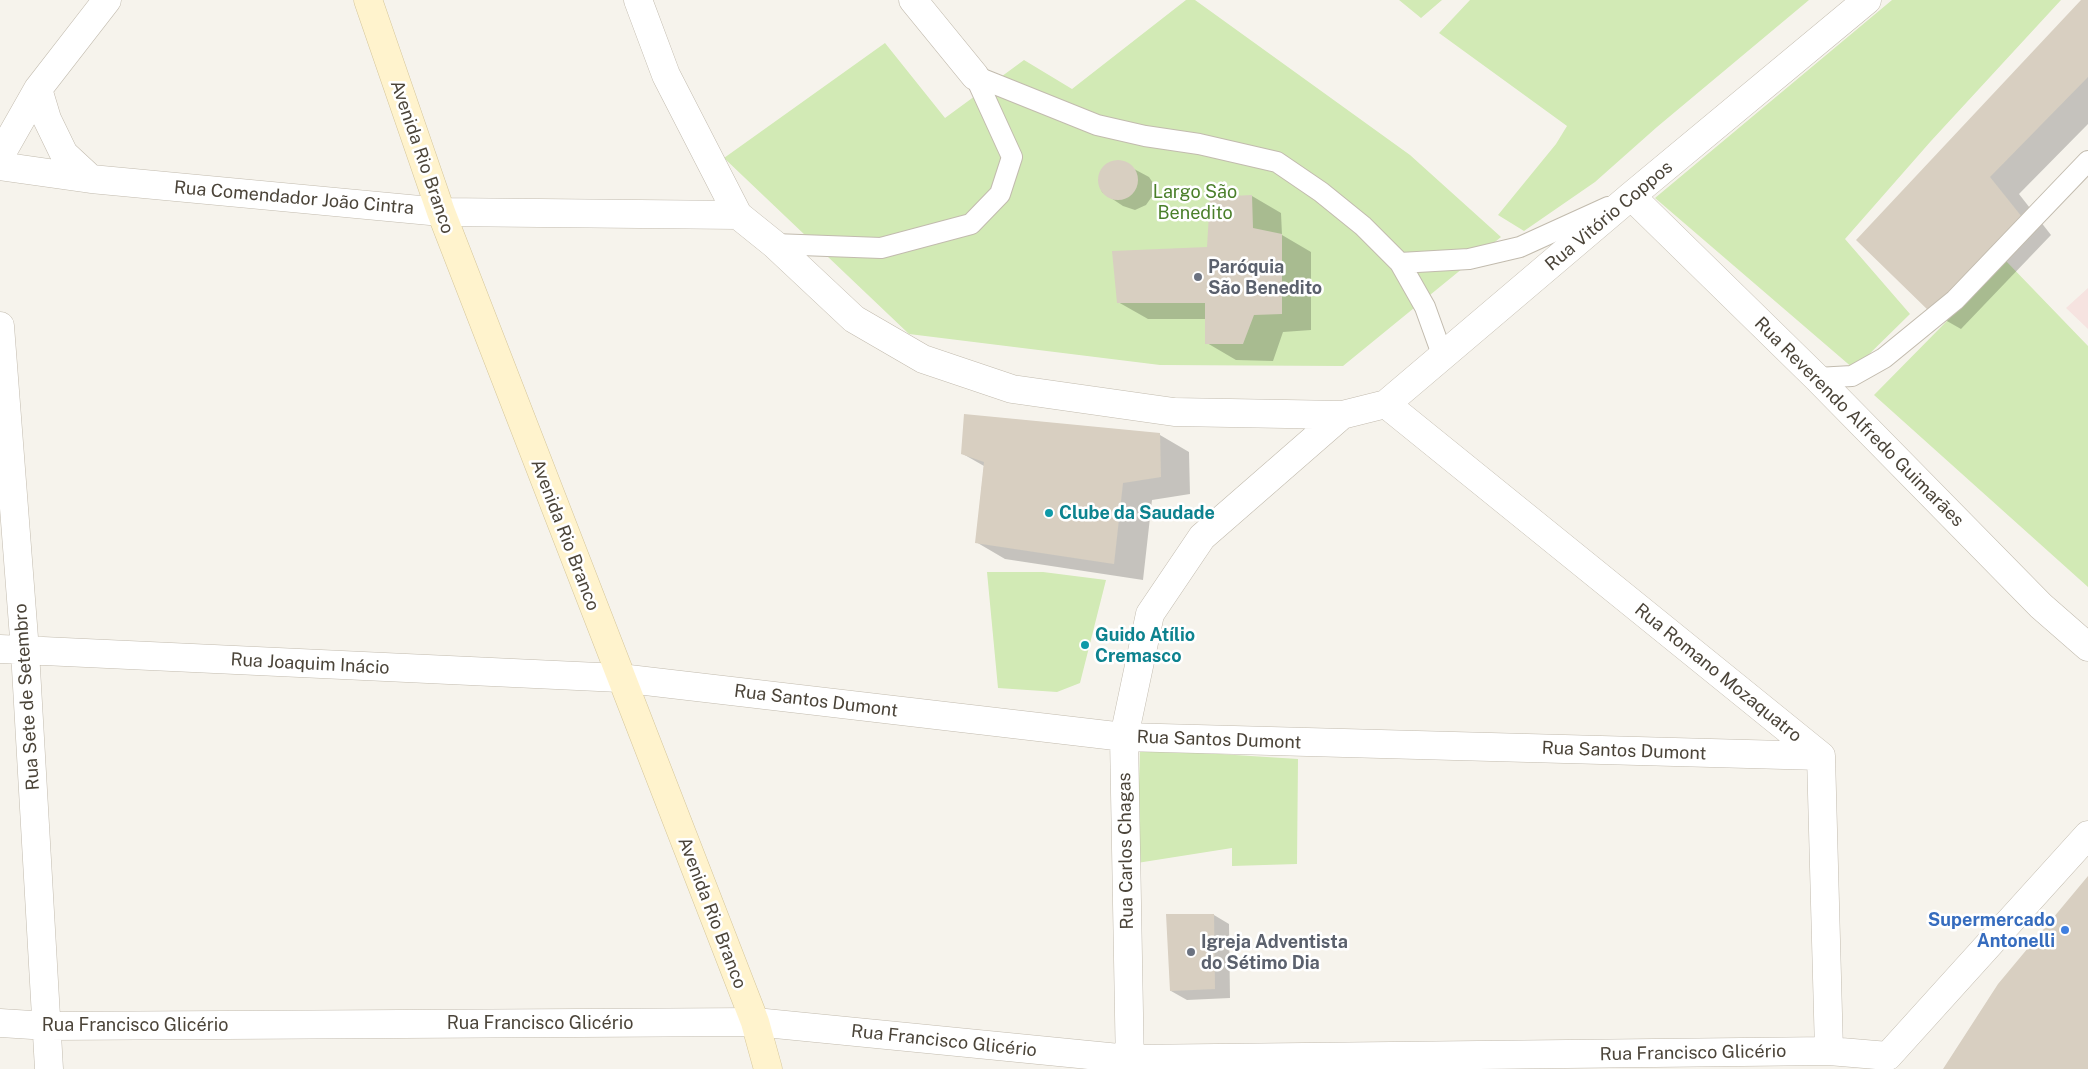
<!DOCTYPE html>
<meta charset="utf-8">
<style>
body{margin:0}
canvas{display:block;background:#f6f3ec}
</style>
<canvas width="2088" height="1069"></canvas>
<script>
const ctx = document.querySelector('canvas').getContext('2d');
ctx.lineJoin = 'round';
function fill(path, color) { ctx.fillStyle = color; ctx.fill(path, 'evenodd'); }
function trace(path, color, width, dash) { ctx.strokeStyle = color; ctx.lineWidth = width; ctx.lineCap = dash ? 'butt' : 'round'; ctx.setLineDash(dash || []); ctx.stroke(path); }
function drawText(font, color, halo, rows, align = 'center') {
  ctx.font = font + ' "Public Sans",sans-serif'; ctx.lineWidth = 5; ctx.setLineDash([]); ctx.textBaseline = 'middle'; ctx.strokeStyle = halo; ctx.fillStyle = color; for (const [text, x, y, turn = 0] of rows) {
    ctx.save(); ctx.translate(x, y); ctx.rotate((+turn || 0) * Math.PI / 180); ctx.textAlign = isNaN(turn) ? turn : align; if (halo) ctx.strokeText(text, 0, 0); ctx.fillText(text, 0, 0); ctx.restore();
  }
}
const medical = new Path2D(`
 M 2088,288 L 2088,329 L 2066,308 Z`);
const green = new Path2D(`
 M 1186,0 L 1195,0 L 1410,155 L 1501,237 L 1343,366 L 1160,365 L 909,334 L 724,158 L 885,43 L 945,118 L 1024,60 L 1072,89 Z
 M 1399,0 L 1442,0 L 1421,18 Z
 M 1470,0 L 1809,0 L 1657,127 L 1595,182 L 1524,231 L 1498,215 L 1556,144 L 1567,126 L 1439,33 Z
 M 1892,0 L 2061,0 L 1931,141 L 1845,239 L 1910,314 L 1854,369 L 1655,198 Z
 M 2006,261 L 2088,346 L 2088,587 L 1874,395 Z
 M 987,572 L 1043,572 L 1106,580 L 1080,683 L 1057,692 L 998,688 Z
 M 1140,749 L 1298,759 L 1297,864 L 1232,866 L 1232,848 L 1137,863 Z`);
const shadow = new Path2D(`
 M 2083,0 L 2088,0 L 2088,124 L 2019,194 L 2051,235 L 1961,329 L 1931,312 L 1858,240 Z
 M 1121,162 L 1149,177 L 1153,183 L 1153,195 L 1146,205 L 1135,210 L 1123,206 L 1102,192 L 1100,186 L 1100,173 L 1109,163 Z
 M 1252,196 L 1281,213 L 1282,235 L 1311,252 L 1311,330 L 1283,332 L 1273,361 L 1236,360 L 1207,343 L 1206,319 L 1148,319 L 1118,302 L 1208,249 Z
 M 1160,435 L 1189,452 L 1190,494 L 1152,500 L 1143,580 L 1005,559 L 976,542 L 984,466 L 963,454 Z
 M 1214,915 L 1229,924 L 1230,998 L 1187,1000 L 1171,991 Z`);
const building = new Path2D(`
 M 2081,0 L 2088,0 L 2088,77 L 1990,177 L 2022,217 L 1931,313 L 1856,240 Z
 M1098 180a20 20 0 1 1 40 0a20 20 0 1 1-40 0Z
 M 1252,195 L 1253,228 L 1282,234 L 1282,314 L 1254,315 L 1243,344 L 1205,344 L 1205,303 L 1117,303 L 1112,251 L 1207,247 L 1210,197 Z
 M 964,414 L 1160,433 L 1161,477 L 1123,483 L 1114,564 L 975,543 L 984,462 L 961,454 Z
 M 2088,876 L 2088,1069 L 1943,1069 L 1998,984 Z
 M 1166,914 L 1214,914 L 1215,989 L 1170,991 Z`);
const lane = new Path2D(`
 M 975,76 L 1097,125 L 1145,136 L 1199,144 L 1277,162 L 1321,192 L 1363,226 L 1400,263 L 1469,259 L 1520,247 L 1608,207
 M 774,244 L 881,248 L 971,224 L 1000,194 L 1012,157 L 975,76
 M 1400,263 L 1425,307 L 1443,357
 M 1817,378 L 1852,376 L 1884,358 L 1955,300 L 2088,161`);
const street = new Path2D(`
 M 638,0 L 666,75 L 738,215 L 774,244 L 854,319 L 923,359 L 1012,389 L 1174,412 L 1342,415 L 1386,404 L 1631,196 L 1867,0
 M 913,0 L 975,76
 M 38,89 L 47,119 L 64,154 L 91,179
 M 0,156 L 38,89 L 107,0
 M 0,166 L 91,179 L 441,212 L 738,215
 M 1631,196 L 1817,378 L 2041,606 L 2088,647
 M 0,326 L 25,651 L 49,1069
 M 1386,404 L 1821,756 L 1829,1051
 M 0,649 L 620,678 L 1124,737 L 1821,756
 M 0,1023 L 48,1026 L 755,1022 L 1129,1059 L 1829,1051 L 1888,1056
 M 1888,1056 L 2088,835
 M 1130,1069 L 1124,737 L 1150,614 L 1202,537 L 1342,415`);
const secondary = new Path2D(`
 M 368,0 L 441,212 L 755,1022 L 768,1069`);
const markers = [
 [1198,277,5,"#6b7280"],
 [1049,513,5,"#0f9aa8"],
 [1085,645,5,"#0f9aa8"],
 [2065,930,5,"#3f7fe0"],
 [1191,952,5,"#6b7280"]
];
const streetNames = [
 ["Avenida Rio Branco",422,157,71],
 ["Rua Comendador João Cintra",294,198,5],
 ["Rua Vitório Coppos",1609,216,-40],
 ["Rua Reverendo Alfredo Guimarães",1859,422,45],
 ["Avenida Rio Branco",565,535,69],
 ["Rua Joaquim Inácio",310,664,3],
 ["Rua Romano Mozaquatro",1718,673,39],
 ["Rua Sete de Setembro",27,697,-94],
 ["Rua Santos Dumont",816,701,7],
 ["Rua Santos Dumont",1219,740,2],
 ["Rua Santos Dumont",1624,751,2],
 ["Rua Carlos Chagas",1126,851,-91],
 ["Avenida Rio Branco",712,913,69],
 ["Rua Francisco Glicério",540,1023],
 ["Rua Francisco Glicério",135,1025],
 ["Rua Francisco Glicério",944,1041,6],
 ["Rua Francisco Glicério",1693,1053,-1]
];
const parkNames = [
 ["Largo São",1195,192],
 ["Benedito",1195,213]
];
const worshipNames = [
 ["Paróquia",1208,267],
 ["São Benedito",1208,288],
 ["Igreja Adventista",1201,942],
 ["do Sétimo Dia",1201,963]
];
const cultureNames = [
 ["Clube da Saudade",1059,513],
 ["Guido Atílio",1095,635],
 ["Cremasco",1095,656]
];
const shopNames = [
 ["Supermercado",2055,920],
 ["Antonelli",2055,941]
];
fill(medical, '#f6e3e0');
fill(green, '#d2eab5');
fill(shadow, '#0003');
fill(building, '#d8cfc1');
trace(lane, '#c2bbae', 22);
trace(street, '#c2bbae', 29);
trace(secondary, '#d6c79b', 29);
trace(lane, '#fff', 20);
trace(street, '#fff', 28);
trace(secondary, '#fff3cd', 28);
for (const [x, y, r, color] of markers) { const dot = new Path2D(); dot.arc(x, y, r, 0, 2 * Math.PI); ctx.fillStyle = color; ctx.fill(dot); trace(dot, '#fff', 2); }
drawText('18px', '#4b4439', '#fff', streetNames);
drawText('18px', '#4a7f2a', '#fff', parkNames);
drawText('bold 18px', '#5b616d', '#fff', worshipNames, 'left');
drawText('bold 18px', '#0d838f', '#fff', cultureNames, 'left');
drawText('bold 18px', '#366cbe', '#fff', shopNames, 'right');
</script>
